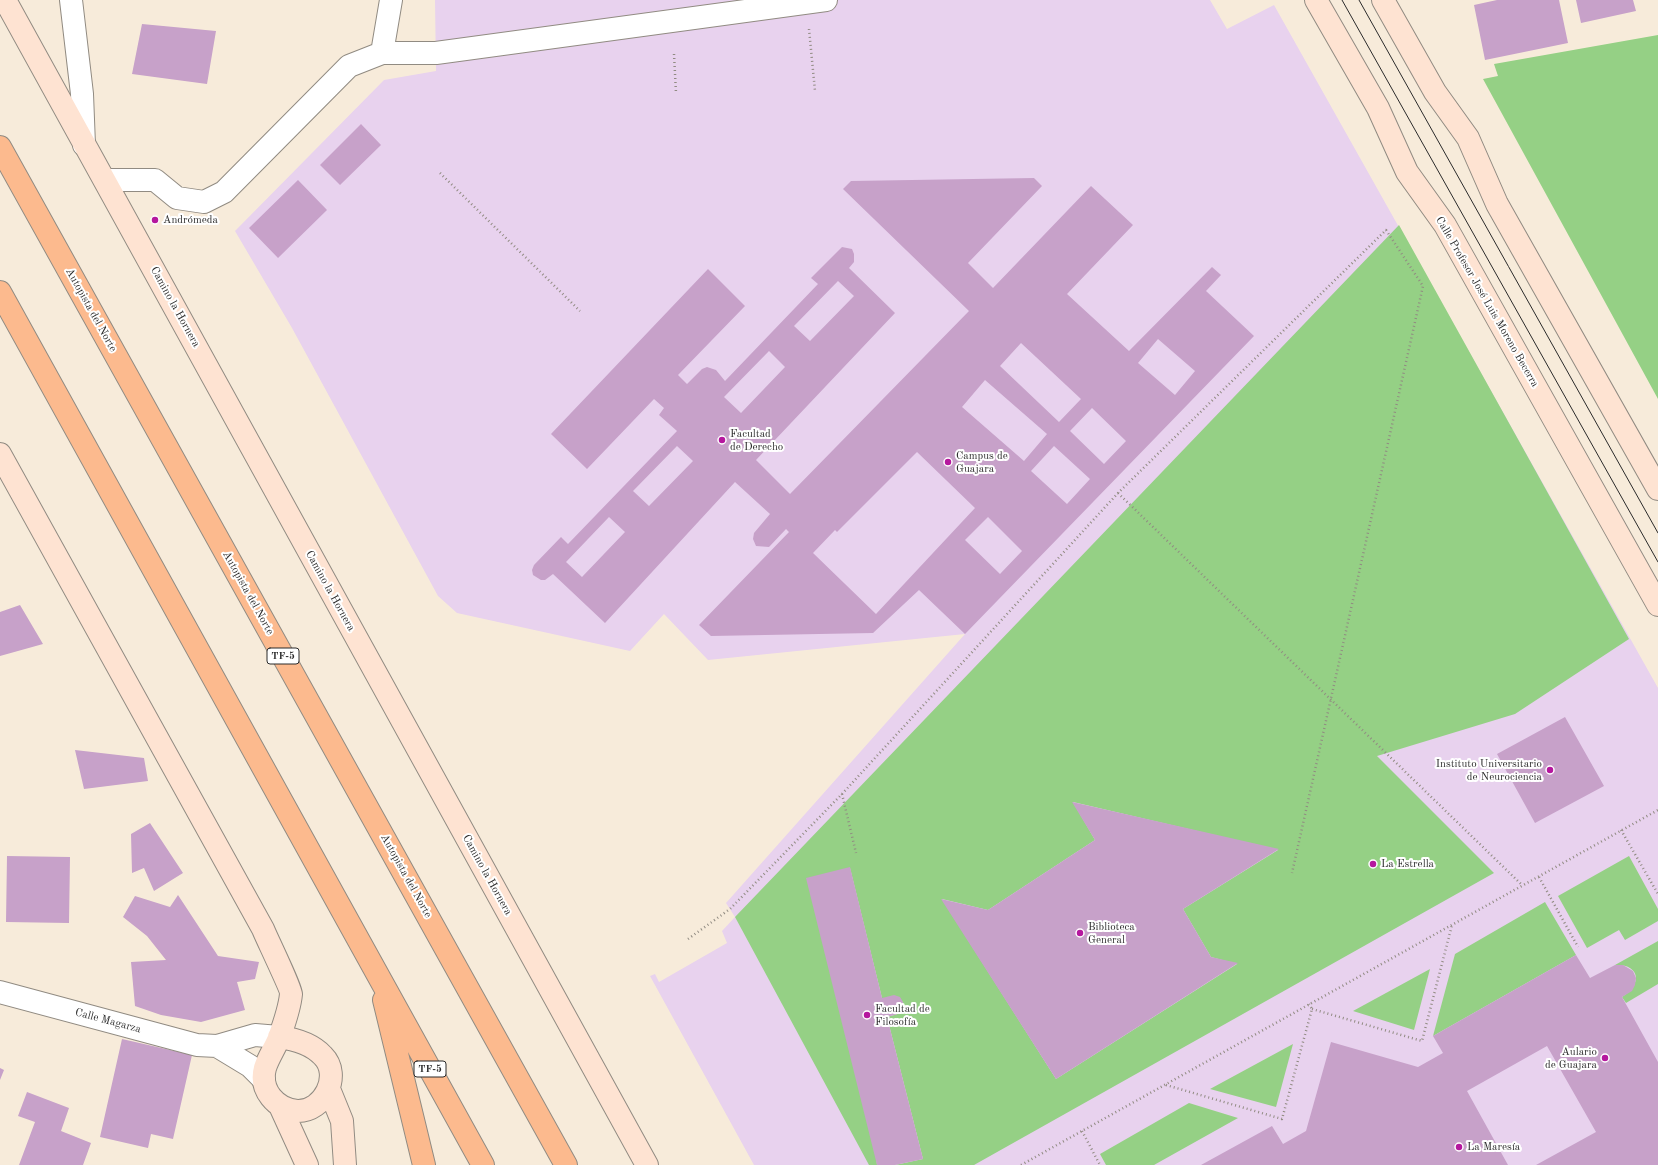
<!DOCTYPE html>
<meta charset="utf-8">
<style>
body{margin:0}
canvas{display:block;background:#f7ebda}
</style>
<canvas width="1658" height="1165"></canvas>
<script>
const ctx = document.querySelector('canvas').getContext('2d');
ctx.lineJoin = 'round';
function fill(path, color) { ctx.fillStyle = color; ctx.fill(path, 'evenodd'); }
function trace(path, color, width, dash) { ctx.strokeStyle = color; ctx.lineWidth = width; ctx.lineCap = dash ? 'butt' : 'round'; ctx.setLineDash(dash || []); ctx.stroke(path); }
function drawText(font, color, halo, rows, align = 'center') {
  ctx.font = font + ' "Old Standard TT",serif'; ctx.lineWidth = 4; ctx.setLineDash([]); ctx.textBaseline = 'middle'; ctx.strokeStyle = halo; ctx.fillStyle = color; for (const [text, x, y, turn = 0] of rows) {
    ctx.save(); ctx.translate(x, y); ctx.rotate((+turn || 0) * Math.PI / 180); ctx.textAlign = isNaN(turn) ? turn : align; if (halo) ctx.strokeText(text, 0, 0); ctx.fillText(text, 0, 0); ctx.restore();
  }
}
const built = new Path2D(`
 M 435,0 L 1210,0 L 1227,29 L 1274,5 L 1658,688 L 1658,1165 L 754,1165 L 650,976 L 655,974 L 659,982 L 727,943 L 722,931 L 735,917 L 726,903 L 965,634 L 708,660 L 664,614 L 630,651 L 457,613 L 438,596 L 292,328 L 235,231 L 384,80 L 436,71 Z`);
const green = new Path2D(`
 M 1658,35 L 1658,399 L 1483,79 L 1498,76 L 1494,64 Z
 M 1399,225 L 1629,639 L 1515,714 L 1377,756 L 1494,873 L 974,1165 L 895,1165 L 923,1159 L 887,1017 L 901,1013 L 903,1002 L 882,998 L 850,868 L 877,1165 L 869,1165 L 735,917 ZM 1073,802 L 1278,850 L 1183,909 L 1211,957 L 1237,964 L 1056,1079 L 942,899 L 988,910 L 1095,840 Z
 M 1629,856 L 1658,909 L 1658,921 L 1625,940 L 1619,930 L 1587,948 L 1558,896 Z
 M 1545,902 L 1576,955 L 1433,1036 L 1455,954 Z
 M 1658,941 L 1658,984 L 1626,1003 L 1622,997 C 1643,984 1640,964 1615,965 Z
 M 1430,969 L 1414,1030 L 1353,1011 Z
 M 1293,1044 L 1276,1107 L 1210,1089 Z
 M 1189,1103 L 1238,1118 L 1154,1165 L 1106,1165 L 1100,1154 Z`);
const building = new Path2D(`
 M 1497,0 L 1559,0 L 1568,43 L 1485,60 L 1474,5 Z
 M 1576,0 L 1633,0 L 1636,11 L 1581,23 Z
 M 142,24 L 216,31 L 207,84 L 132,74 Z
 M 361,124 L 381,145 L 340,185 L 320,165 Z
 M 1034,178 L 1042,186 L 968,263 L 993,288 L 1091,186 L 1133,225 L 1067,294 L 1129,351 L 1212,267 L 1221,275 L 1206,291 L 1254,336 L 965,634 L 919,590 L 873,633 L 711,636 L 699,625 L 789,532 L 786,529 L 769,547 L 756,546 L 753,539 L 754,533 L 770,514 L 735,482 L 605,623 L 553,574 L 545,580 L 541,580 L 533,575 L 532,570 L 534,565 L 561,537 L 568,544 L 677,431 L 659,415 L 664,408 L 654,399 L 587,469 L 551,434 L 708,269 L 745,306 L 678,375 L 687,384 L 702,369 L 707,367 L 716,370 L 725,381 L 818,284 L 811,278 L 842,247 L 852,249 L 854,254 L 854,262 L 849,268 L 895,313 L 756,460 L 790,494 L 969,311 L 843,189 L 851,181 ZM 838,281 L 854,296 L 810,341 L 794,326 ZM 1158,339 L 1195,371 L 1175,395 L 1138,363 ZM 1021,343 L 1081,399 L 1059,422 L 1000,366 ZM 769,351 L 785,367 L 741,413 L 724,397 ZM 985,380 L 1047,434 L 1024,461 L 962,407 ZM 1092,408 L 1126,441 L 1104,464 L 1070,431 ZM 677,446 L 693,461 L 649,506 L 633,491 ZM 1054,446 L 1090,479 L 1067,504 L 1031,471 ZM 917,452 L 975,508 L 876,614 L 813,553 L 835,530 L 837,532 ZM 609,517 L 625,532 L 582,577 L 566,562 ZM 988,517 L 1022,551 L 1000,574 L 965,540 Z
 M 298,180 L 327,210 L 278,258 L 249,228 Z
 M 20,605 L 43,644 L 0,656 L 0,612 Z
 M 1565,717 L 1604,786 L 1535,823 L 1497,754 Z
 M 75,750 L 144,758 L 148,781 L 84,789 Z
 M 1072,802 L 1279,849 L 1183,909 L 1211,957 L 1238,963 L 1056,1079 L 941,899 L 988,910 L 1095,840 Z
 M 150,823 L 183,873 L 154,891 L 144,868 L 132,873 L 131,834 Z
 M 7,856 L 70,857 L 69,923 L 6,922 Z
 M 850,867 L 882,998 L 894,995 L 900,997 L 903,1002 L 901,1013 L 887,1017 L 923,1159 L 895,1165 L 877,1165 L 806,878 Z
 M 178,895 L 218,956 L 259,962 L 255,979 L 237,982 L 245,1010 L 201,1022 L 161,1015 L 135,1006 L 131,962 L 166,960 L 147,936 L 123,917 L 135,896 L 170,907 Z
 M 1576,955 L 1590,978 L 1615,965 L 1623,965 L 1633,971 L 1636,978 L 1635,985 L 1632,991 L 1622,997 L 1658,1062 L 1658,1165 L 1536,1165 L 1596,1132 L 1547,1046 L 1467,1091 L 1508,1165 L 1201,1165 L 1272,1126 L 1283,1144 L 1306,1131 L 1331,1042 L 1418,1067 L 1443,1053 L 1433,1036 Z
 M 122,1039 L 192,1055 L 173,1139 L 151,1134 L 148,1148 L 100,1137 Z
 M 0,1068 L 4,1070 L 0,1080 Z
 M 27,1092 L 69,1108 L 61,1131 L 91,1143 L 83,1165 L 19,1165 L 35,1122 L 18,1116 Z`);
const path = new Path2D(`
 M 809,29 L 815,91
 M 674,54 L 676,93
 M 440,173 L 580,311
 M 1118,493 L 1522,885
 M 842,794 L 856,853
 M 1621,830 L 1658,894
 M 1539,877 L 1578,947
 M 688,939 L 730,909 L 842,794 L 1118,493 L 1386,230 L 1423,286 L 1292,873
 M 1312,1009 L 1422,1041 L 1452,925
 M 1166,1085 L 1282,1119 L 1312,1009 L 1309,1004
 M 1082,1131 L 1100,1165
 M 1021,1165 L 1658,810`);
const street = new Path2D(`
 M 71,0 L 82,94 L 84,145
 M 382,53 L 391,0
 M 106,180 L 155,180 L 177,198 L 204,202 L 224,192 L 349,66 L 382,53 L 436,53 L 826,0
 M 0,992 L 197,1045 L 217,1046 L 255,1035 L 279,1037
 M 217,1046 L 250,1066 L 264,1080`);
const secondary = new Path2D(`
 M 5,0 L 647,1165
 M 1316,0 L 1378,108 L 1407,172 L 1445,225 L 1658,605
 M 1383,0 L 1435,92 L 1468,138 L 1497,204 L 1658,489
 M 0,454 L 263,929 C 267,939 291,988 291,994 C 290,1005 283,1027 279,1038 C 275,1048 268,1058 265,1068 C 259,1090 276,1109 297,1111 C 324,1112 342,1075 323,1056 C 312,1044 295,1039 279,1037
 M 329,1089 L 342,1121 L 345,1165
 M 280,1106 L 307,1165`);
const highway = new Path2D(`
 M 0,147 L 566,1165
 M 0,292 L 483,1165
 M 384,1000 L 424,1165`);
const tram = new Path2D(`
 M 1342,0 L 1658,562
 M 1359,0 L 1658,533`);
const markers = [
 [155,220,4,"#b5179e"],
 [722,440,4,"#b5179e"],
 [948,462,4,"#b5179e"],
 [1550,770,4,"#b5179e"],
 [1373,864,4,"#b5179e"],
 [1080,933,4,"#b5179e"],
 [867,1015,4,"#b5179e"],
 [1605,1058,4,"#b5179e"],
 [1459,1147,4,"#b5179e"]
];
const shields = [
 [283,656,32],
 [430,1069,32]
];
const shieldNames = [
 ["TF-5",283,656],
 ["TF-5",430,1069]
];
const poiNames = [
 ["Andrómeda",163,220],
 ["Facultad",730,434],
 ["de Derecho",730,447],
 ["Campus de",956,456],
 ["Guajara",956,469],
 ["Instituto Universitario",1542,764,"right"],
 ["de Neurociencia",1542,777,"right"],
 ["La Estrella",1381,864],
 ["Biblioteca",1088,927],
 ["General",1088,940],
 ["Facultad de",875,1009],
 ["Filosofía",875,1022],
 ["Aulario",1597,1052,"right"],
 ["de Guajara",1597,1065,"right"],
 ["La Maresía",1467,1147]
];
const streetNames = [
 ["Calle Profesor José Luis Moreno Becerra",1487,302,60],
 ["Camino la Hornera",175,307,61],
 ["Autopista del Norte",91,310,61],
 ["Camino la Hornera",330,591,61],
 ["Autopista del Norte",248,593,61],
 ["Camino la Hornera",487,875,61],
 ["Autopista del Norte",406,876,61],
 ["Calle Magarza",108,1021,15]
];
fill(built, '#e8d2ee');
fill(green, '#95d085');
fill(building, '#c7a1c9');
trace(street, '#918b82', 24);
trace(secondary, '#918b82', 24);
trace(highway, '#918b82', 24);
trace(path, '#918b82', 2.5, [1, 3]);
trace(street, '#fff', 22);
trace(secondary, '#fee3d2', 22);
trace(highway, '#fcba8e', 22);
trace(tram, '#2b2b2b', 1);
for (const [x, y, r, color] of markers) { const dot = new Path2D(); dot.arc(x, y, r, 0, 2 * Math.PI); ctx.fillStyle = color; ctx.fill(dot); trace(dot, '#fff', 1.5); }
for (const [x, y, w] of shields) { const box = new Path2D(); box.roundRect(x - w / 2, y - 8, w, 16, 3); ctx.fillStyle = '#fff'; ctx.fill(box); trace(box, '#2b2b2b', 1); }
drawText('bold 10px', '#2b2b2b', null, shieldNames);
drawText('11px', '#2b2b2b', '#fff', poiNames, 'left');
drawText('11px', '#2b2b2b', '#fff', streetNames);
</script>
